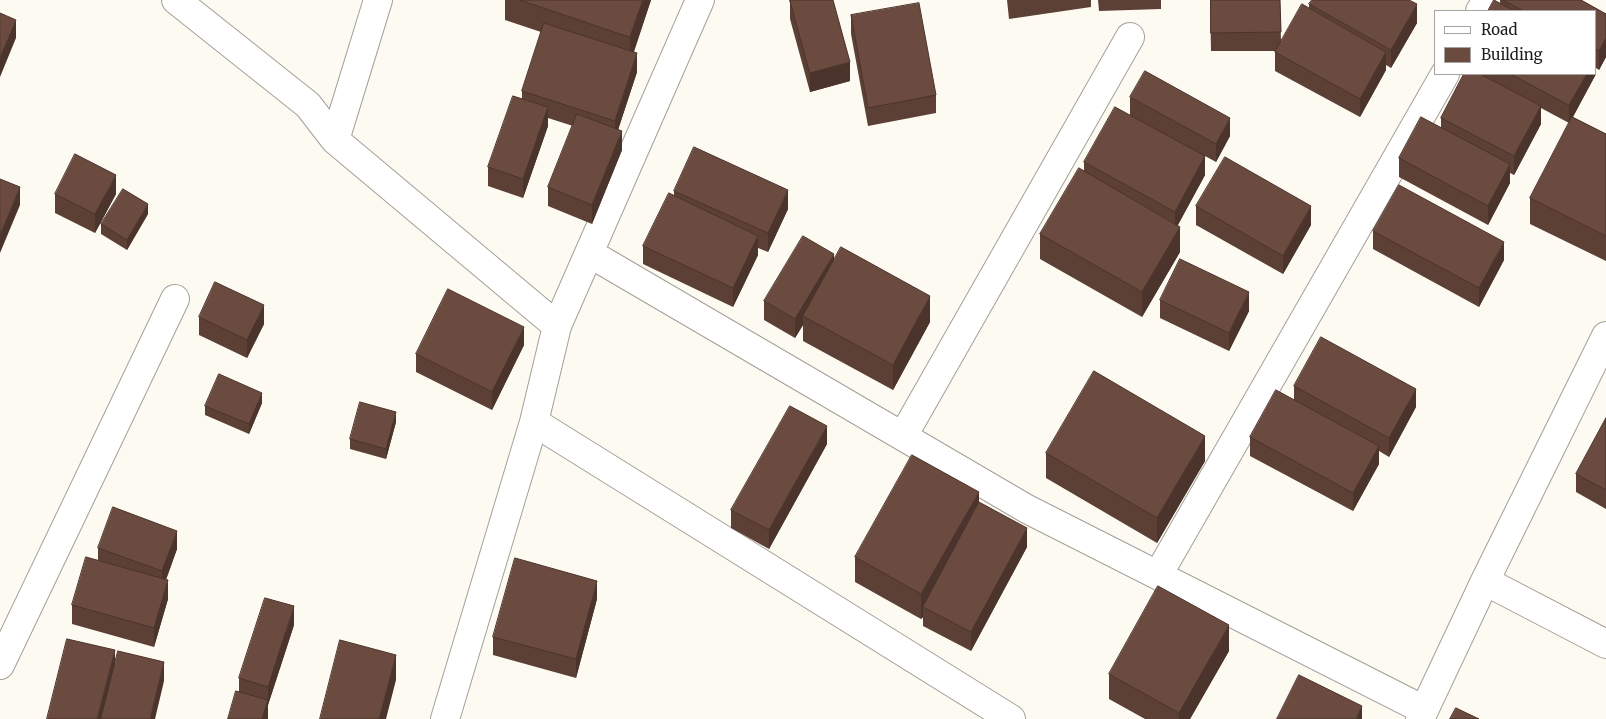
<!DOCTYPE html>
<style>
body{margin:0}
#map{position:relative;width:1606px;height:719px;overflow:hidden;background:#fdfaf2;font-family:Merriweather,serif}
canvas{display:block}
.legend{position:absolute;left:1434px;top:10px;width:162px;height:65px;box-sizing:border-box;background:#fff;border:1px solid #a5a4a3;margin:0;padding:6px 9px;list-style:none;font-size:15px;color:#1d1c19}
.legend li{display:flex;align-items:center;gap:10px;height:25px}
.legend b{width:25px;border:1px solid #a5a4a3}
</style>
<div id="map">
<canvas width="1606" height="719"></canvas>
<ul class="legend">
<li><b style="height:6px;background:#fff"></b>Road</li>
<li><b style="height:14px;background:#6b4a3f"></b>Building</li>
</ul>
</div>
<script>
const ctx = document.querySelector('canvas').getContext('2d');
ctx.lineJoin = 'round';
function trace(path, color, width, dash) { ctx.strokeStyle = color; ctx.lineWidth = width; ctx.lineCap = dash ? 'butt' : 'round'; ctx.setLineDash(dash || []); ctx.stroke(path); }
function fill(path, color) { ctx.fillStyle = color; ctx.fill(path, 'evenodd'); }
const street = new Path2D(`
 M 176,0 L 308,105 L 335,140 L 557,326
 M 1480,11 L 1487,0
 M 335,140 L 378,0
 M 589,253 L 1027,509 L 1424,710
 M 534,422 L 1011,719
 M 903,436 L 1130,37
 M 1158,575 L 1445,74
 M 1485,581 L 1606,644
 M 0,665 L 175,299
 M 445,719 L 534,422 L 557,326 L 700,0
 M 1420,719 L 1485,581 L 1606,336`);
const wall = new Path2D(`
 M 505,0 L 651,0 L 634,52 L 637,72 L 618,130 L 622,150 L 592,224 L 548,206 L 548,187 L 573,126 L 548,118 L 548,126 L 523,198 L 488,186 L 488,167 L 522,98 L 522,91 L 541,32 L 505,20 Z
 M 790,0 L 850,81 L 810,92 L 790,19 Z
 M 1007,0 L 1091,0 L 1091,7 L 1009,19 Z
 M 1098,0 L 1161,0 L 1161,9 L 1099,11 Z
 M 1210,0 L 1280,0 L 1281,42 L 1309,9 L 1309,4 L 1417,23 L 1391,68 L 1386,65 L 1386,70 L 1360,117 L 1275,71 L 1275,52 L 1276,51 L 1211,51 Z
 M 1500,0 L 1581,0 L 1606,14 L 1606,57 L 1599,70 L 1596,68 L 1596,74 L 1573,117 L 1606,134 L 1606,261 L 1530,224 L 1530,198 L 1569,123 L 1541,108 L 1541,124 L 1514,175 L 1510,173 L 1510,183 L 1488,225 L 1399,177 L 1399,158 L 1441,127 L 1441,118 L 1464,74 L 1595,74 L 1595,11 L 1488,11 L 1500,4 Z
 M 851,15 L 936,95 L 936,113 L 868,126 L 851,34 Z
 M 1130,97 L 1230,136 L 1216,162 L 1205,156 L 1205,175 L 1178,225 L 1180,252 L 1142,317 L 1040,259 L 1040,234 L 1084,171 L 1084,162 L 1130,115 Z
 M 674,191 L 788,209 L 768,252 L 758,248 L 758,255 L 733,307 L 643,264 L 643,246 L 674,195 Z
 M 55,194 L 116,194 L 95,233 L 55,213 Z
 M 1196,206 L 1311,225 L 1283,274 L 1196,225 Z
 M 148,214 L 127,250 L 101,234 L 101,224 Z
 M 1373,231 L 1504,260 L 1479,307 L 1373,249 Z
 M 834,260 L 930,322 L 893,390 L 803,341 L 803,325 L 795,338 L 764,320 L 764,301 Z
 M 1160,300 L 1249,311 L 1229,351 L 1160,318 Z
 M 199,317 L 264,324 L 247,358 L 199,335 Z
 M 524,345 L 492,410 L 416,372 L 416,354 Z
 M 1294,386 L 1416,407 L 1389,457 L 1379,451 L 1379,464 L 1353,511 L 1250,456 L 1250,437 L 1294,400 Z
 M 262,403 L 249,434 L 205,415 L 205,406 Z
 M 1606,418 L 1606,509 L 1576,492 L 1576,474 Z
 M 396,422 L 386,459 L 350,449 L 350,439 Z
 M 827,444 L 769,549 L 731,528 L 731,510 Z
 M 1046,453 L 1205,461 L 1157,543 L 1046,478 Z
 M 979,502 L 1027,547 L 971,651 L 923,626 L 923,617 L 921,619 L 855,582 L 855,557 Z
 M 98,548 L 177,549 L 166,580 L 168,599 L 154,647 L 72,624 L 72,605 L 98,561 Z
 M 597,599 L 576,678 L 493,655 L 493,637 Z
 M 294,625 L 268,705 L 268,719 L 228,719 L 239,692 L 239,678 Z
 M 1229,651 L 1190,719 L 1145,719 L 1109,699 L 1109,674 Z`);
const shadedWall = new Path2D(`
 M 643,0 L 651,0 L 630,62 L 630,37 Z
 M 1417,4 L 1417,23 L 1391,68 L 1391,50 Z
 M 16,20 L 16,38 L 0,77 L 0,58 Z
 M 1606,38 L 1606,57 L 1599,70 L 1599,51 Z
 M 1386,52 L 1386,70 L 1360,117 L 1360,99 Z
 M 637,53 L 637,72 L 615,139 L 615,121 Z
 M 1596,56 L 1596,74 L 1569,124 L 1569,105 L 1587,74 L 1595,74 L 1595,59 Z
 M 850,62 L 850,81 L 810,92 L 810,73 Z
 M 1541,106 L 1541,124 L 1514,175 L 1514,156 Z
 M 548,107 L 548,126 L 523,198 L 523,179 Z
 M 1230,118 L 1230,136 L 1216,162 L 1216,144 Z
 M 622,131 L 622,150 L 592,224 L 592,205 Z
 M 1205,156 L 1205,175 L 1175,230 L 1175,212 Z
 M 1510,164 L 1510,183 L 1488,225 L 1488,206 Z
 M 116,175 L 116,194 L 95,233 L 95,214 Z
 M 20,187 L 20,205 L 0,253 L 0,235 Z
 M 788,190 L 788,209 L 768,252 L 768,233 Z
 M 148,204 L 148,214 L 127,250 L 127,240 Z
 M 1311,206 L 1311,225 L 1283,274 L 1283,256 Z
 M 1180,227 L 1180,252 L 1142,317 L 1142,292 Z
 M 758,236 L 758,255 L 733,307 L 733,288 Z
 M 1504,242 L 1504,260 L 1479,307 L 1479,288 Z
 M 834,254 L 834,273 L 803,316 L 803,325 L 795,338 L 795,319 Z
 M 1249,292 L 1249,311 L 1229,351 L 1229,333 Z
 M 930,296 L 930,322 L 893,390 L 893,365 Z
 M 264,305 L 264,324 L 247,358 L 247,340 Z
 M 524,327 L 524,345 L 492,410 L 492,392 Z
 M 1416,389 L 1416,407 L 1389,457 L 1389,438 Z
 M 262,393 L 262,403 L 249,434 L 249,424 Z
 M 396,412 L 396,422 L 386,459 L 386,449 Z
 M 827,426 L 827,444 L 769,549 L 769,530 Z
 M 1205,436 L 1205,461 L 1157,543 L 1157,518 Z
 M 1379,446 L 1379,464 L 1353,511 L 1353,493 Z
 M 979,492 L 979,517 L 923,607 L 923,617 L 921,619 L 921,594 Z
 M 1027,528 L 1027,547 L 971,651 L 971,632 Z
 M 177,531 L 177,549 L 162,590 L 162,571 Z
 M 168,580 L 168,599 L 154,647 L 154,628 Z
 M 597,581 L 597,599 L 576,678 L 576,659 Z
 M 294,606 L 294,625 L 268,705 L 268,719 L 262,719 L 268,700 L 268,687 Z
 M 1229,625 L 1229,651 L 1190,719 L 1179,719 L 1179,713 Z
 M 115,650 L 115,669 L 102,719 L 97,719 Z
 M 396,655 L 396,680 L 386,719 L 379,719 Z
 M 164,662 L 164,681 L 155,719 L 150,719 Z
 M 1362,706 L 1362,719 L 1356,719 Z`);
const building = new Path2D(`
 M 520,0 L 643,0 L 630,37 Z
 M 790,0 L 833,0 L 850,62 L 810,73 Z
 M 1211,0 L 1280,0 L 1281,32 L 1211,33 Z
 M 1312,0 L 1409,0 L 1417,4 L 1391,50 L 1309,4 Z
 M 1494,0 L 1514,11 L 1488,11 Z
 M 1503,0 L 1581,0 L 1606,14 L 1606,38 L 1599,51 L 1595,49 L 1595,11 L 1524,11 Z
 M 919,3 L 936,95 L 868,108 L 851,15 Z
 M 1302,4 L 1386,52 L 1360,99 L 1275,52 Z
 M 0,13 L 16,20 L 0,58 Z
 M 544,23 L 637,53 L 615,121 L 522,91 Z
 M 1145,71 L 1230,118 L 1216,144 L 1130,97 Z
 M 1464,74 L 1480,74 L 1541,106 L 1514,156 L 1441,118 Z
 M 1511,74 L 1587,74 L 1569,105 Z
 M 513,96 L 548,107 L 523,179 L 488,167 Z
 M 1115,107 L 1205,156 L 1175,212 L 1084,162 Z
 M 577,114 L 622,131 L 592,205 L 548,187 Z
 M 1421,117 L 1510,164 L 1488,206 L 1399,158 Z
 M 1572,117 L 1606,134 L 1606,236 L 1530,198 Z
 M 694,147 L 788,190 L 768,233 L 674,191 Z
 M 75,154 L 116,175 L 95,214 L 55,194 Z
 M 1225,157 L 1311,206 L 1283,256 L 1196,206 Z
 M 1079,168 L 1180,227 L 1142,292 L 1040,234 Z
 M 0,179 L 20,187 L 0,235 Z
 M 1399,185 L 1504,242 L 1479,288 L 1373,231 Z
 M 123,189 L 148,204 L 127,240 L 101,224 Z
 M 669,193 L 758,236 L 733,288 L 643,246 Z
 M 803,236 L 834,254 L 795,319 L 764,301 Z
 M 841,247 L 930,296 L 893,365 L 803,316 Z
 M 1180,259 L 1249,292 L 1229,333 L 1160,300 Z
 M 215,282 L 264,305 L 247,340 L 199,317 Z
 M 448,289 L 524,327 L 492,392 L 416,354 Z
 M 1321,337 L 1416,389 L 1389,438 L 1294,386 Z
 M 1094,371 L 1205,436 L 1157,518 L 1046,453 Z
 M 219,374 L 262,393 L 249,424 L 205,406 Z
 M 1276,390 L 1379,446 L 1353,493 L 1250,437 Z
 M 360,402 L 396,412 L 386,449 L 350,439 Z
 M 790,406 L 827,426 L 769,530 L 731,510 Z
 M 1606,418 L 1606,490 L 1576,474 Z
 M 912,455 L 979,492 L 921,594 L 855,557 Z
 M 979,502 L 1027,528 L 971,632 L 923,607 Z
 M 113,507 L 177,531 L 162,571 L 98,548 Z
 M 86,557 L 168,580 L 154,628 L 72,605 Z
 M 515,558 L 597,581 L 576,659 L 493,637 Z
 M 1158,586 L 1229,625 L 1179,713 L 1109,674 Z
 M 265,598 L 294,606 L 268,687 L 239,678 Z
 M 67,639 L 115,650 L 97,719 L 47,719 Z
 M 340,640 L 396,655 L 379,719 L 320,719 Z
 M 118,651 L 164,662 L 150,719 L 101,719 Z
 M 1299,675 L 1362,706 L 1356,719 L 1277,719 Z
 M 236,691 L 268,700 L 262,719 L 228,719 Z
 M 1456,708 L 1479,719 L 1450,719 Z`);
trace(street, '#a3a098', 30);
trace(street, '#fff', 28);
fill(wall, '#5c4036');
fill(shadedWall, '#4b342c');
fill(building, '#6b4a3f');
trace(building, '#4b342c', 1);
</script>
